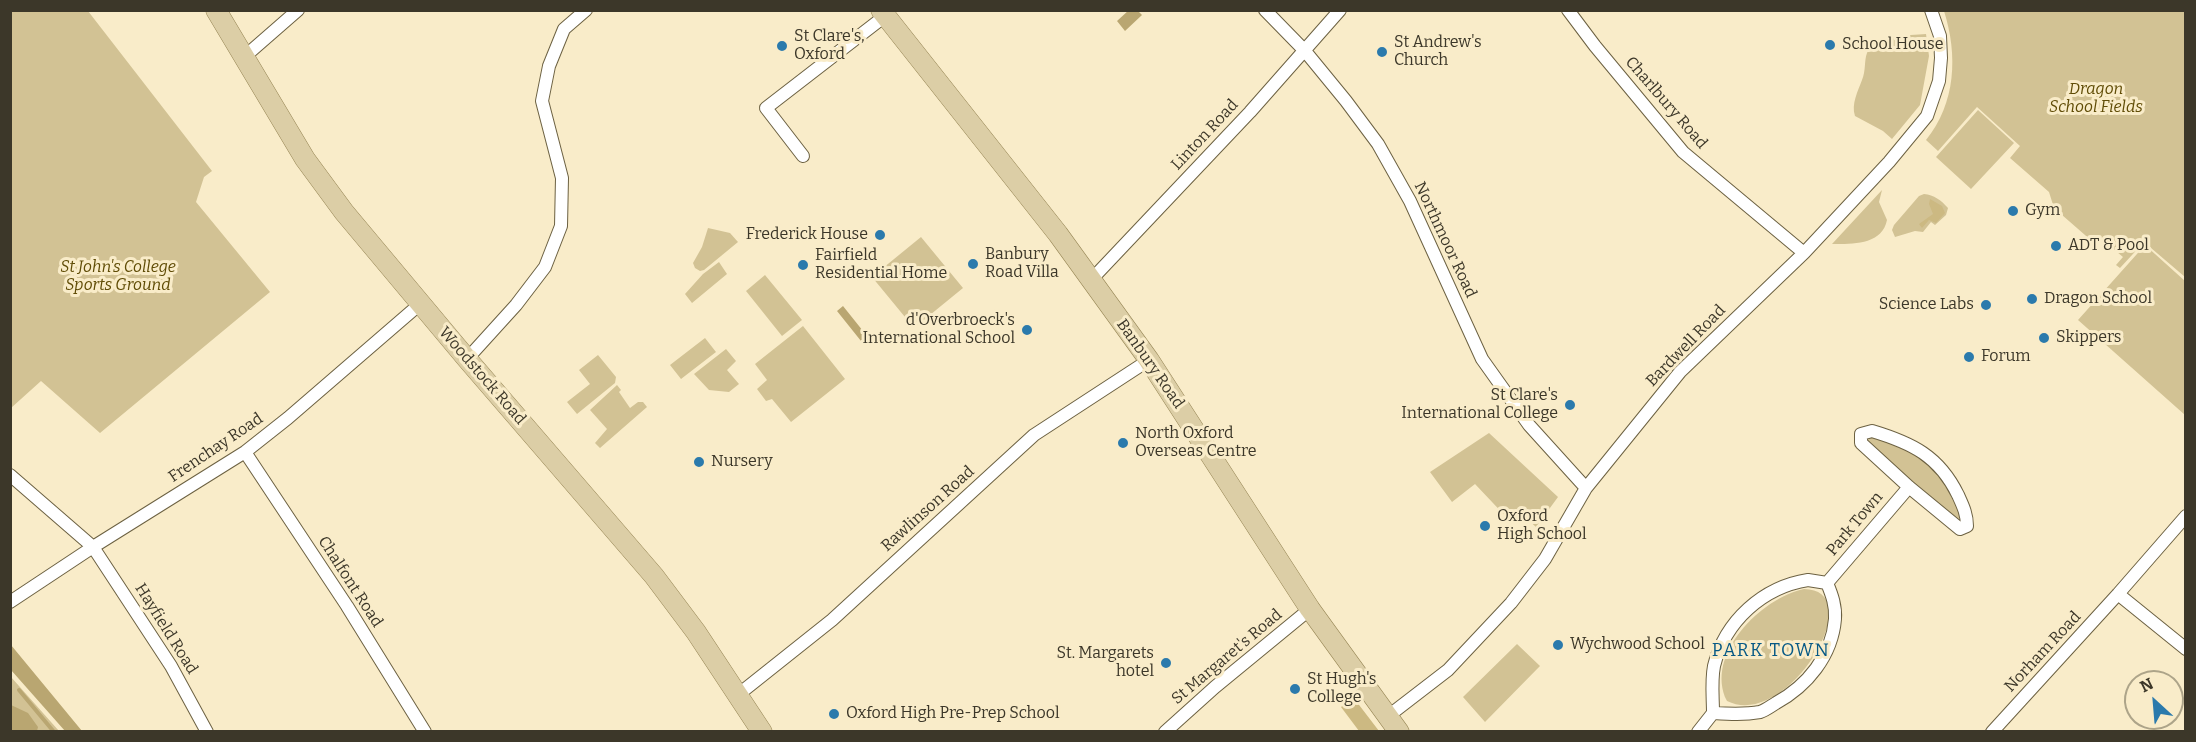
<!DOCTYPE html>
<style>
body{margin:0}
#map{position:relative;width:2196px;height:742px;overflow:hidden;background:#f9ecc9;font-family:Bitter,serif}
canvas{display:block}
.frame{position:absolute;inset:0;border:12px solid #3c3729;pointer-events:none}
.north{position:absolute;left:2124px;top:670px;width:60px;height:60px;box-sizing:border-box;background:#f9ecc9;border:2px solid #ada489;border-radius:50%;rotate:334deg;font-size:16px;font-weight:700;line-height:24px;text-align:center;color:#3c3729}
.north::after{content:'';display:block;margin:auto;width:21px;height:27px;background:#2b7aac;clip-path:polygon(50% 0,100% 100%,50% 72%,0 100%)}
</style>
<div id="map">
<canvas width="2196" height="742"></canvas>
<div class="frame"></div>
<div class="north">N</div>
</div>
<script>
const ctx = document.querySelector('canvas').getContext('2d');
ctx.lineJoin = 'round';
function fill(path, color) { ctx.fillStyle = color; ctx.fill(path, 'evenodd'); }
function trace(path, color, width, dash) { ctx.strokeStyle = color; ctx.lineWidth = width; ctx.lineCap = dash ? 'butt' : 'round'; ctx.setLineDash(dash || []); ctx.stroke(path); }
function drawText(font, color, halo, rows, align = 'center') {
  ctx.font = font + ' Bitter,serif'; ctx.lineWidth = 6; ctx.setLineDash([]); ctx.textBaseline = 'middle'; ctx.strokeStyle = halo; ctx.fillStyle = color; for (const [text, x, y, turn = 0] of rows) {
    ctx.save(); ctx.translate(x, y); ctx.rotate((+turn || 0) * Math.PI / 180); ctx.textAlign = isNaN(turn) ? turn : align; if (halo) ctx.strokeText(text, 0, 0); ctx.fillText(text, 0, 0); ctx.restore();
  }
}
const green = new Path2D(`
 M 11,10 L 88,11 L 212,171 L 204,177 L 196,202 L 270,292 L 100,433 L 41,381 L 11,408 Z
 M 1944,11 L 2185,11 L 2185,277 L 2144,242 L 2120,268 L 2116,265 L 2123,257 L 2098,236 L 2093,242 L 2054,208 L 2049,192 L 2010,158 L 2020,146 L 1977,107 L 1938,151 L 1926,140 C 1956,103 1958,55 1944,11 Z
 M 1926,34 L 1929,56 L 1920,105 L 1892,139 L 1883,131 L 1855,116 C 1851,104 1858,91 1862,80 C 1866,71 1864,61 1867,53 C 1874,33 1909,36 1926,34 Z
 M 1978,110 L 2014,143 L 1971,189 L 1936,157 Z
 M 1882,190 L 1879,202 L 1887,220 C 1882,245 1853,244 1832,244 Z
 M 1924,194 C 1934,195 1941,200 1948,208 L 1946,215 L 1935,225 L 1931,222 L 1923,232 L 1915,231 L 1895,237 L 1892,230 L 1894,225 L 1919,196 Z
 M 708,228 L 730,233 L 738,242 L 704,270 L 700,271 L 695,268 L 693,263 L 702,247 Z
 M 921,237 L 963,288 L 914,328 L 872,277 Z
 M 2145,245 L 2185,281 L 2185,415 L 2078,320 Z
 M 719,262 L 727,274 L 692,303 L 685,294 L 703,274 Z
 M 765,275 L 802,320 L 782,336 L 746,291 Z
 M 803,326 L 845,379 L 791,422 L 772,399 L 766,401 L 757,389 L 767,380 L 755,364 Z
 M 705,338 L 716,352 L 681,379 L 670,365 Z
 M 726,349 L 736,361 L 727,370 L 739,384 L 729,392 L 709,390 L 694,374 Z
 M 598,355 L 616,377 L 615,383 L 577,414 L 567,402 L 590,384 L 579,370 Z
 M 617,385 L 621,390 L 619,392 L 630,408 L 638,402 L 643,402 L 647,407 L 600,448 L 595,443 L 607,429 L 590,410 Z
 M 1489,433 L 1558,497 L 1536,527 L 1519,512 L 1510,521 L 1475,484 L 1452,502 L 1430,472 Z
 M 1869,438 L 1884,438 L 1912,447 L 1946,480 L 1962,517 L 1955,521 L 1866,445 Z
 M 1804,589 C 1872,590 1787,731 1727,701 C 1704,655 1761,598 1804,589 Z
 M 1517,644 L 1540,666 L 1485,722 L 1463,697 Z
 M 11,677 L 59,731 L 11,731 Z`);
const forest = new Path2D(`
 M 1930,199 L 1942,206 L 1945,213 L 1936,223 L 1929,220 L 1922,228 L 1919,224 L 1933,214 L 1929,204 Z
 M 1353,697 L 1379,731 L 1359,731 L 1341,707 Z`);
const water = new Path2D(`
 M 1129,10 L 1138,11 L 1142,15 L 1125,31 L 1117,21 Z
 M 843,306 L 871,341 L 865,346 L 837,311 Z
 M 11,645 L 82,731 L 65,731 L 11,670 Z
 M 11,705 L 28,713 L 38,727 L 37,731 L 11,731 Z`);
const stream = new Path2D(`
 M 19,690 L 54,732`);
const minor = new Path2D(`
 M 1265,10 L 1305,51 L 1346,101 L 1378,144 L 1410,201 L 1482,359 L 1529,425 L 1586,488
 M 1568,10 L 1595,46 L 1683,152 L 1804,253
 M 243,58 L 298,10
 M 803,156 L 766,108 L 885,16
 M 1091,280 L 1250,112 L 1340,10
 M 467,359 L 516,305 L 545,267 L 561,226 L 562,178 L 542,101 L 549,66 L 564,29 L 586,10
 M 1872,431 C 1912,443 1939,456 1958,495 C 1963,506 1967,514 1967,526 L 1960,529 L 1909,487 L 1861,443 L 1861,434 Z
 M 245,452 L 347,606 L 425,732
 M 10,475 L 93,547 L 171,666 L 207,732
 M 1808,580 L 1827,583 C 1832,595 1836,606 1835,619 C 1832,656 1807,686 1776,703 C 1771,706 1766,710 1760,712 C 1744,715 1729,714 1713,713 C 1713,698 1711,681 1714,666 C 1725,621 1763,587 1808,580 Z
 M 1827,583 L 1909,487
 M 2118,594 L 2186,649
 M 10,602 L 93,547 L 245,452 L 288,418 L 420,304
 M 739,694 L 832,620 L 1034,435 L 1149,360
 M 1387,717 L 1448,670 L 1511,603 L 1545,559 L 1586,488 L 1680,372 L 1804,253 L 1889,162 L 1927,116 L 1939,81 L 1941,58 L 1940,36 L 1931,10
 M 1165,732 L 1215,687 L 1310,609
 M 1698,732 L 1713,713
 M 1992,732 L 2118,594 L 2186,516`);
const primary = new Path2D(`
 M 216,10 L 305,159 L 344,212 L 467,359 L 654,576 L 696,632 L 762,732
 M 881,10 L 1058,234 L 1149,360 L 1310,609 L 1399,732`);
const markers = [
 [1830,45,6,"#2b7aac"],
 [782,46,6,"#2b7aac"],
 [1382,52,6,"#2b7aac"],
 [2013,211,6,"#2b7aac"],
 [880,235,6,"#2b7aac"],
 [2056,246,6,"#2b7aac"],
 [973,264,6,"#2b7aac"],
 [803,265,6,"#2b7aac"],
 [2032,299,6,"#2b7aac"],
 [1986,305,6,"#2b7aac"],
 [1027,330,6,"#2b7aac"],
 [2044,338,6,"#2b7aac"],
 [1969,357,6,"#2b7aac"],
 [1570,405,6,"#2b7aac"],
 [1123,443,6,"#2b7aac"],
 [699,462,6,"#2b7aac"],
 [1485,526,6,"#2b7aac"],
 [1558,645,6,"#2b7aac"],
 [1166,663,6,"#2b7aac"],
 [1295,689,6,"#2b7aac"],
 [834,714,6,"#2b7aac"]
];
const poiNames = [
 ["St Clare's,",794,37],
 ["Oxford",794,55],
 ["St Andrew's",1394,43],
 ["Church",1394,61],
 ["School House",1842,45],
 ["Gym",2025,211],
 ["Frederick House",868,235,"right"],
 ["ADT & Pool",2068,246],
 ["Banbury",985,255],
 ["Road Villa",985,273],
 ["Fairfield",815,256],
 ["Residential Home",815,274],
 ["Dragon School",2044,299],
 ["Science Labs",1974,305,"right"],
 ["d'Overbroeck's",1015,321,"right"],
 ["International School",1015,339,"right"],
 ["Skippers",2056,338],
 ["Forum",1981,357],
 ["St Clare's",1558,396,"right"],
 ["International College",1558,414,"right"],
 ["North Oxford",1135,434],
 ["Overseas Centre",1135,452],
 ["Nursery",711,462],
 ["Oxford",1497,517],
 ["High School",1497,535],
 ["Wychwood School",1570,645],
 ["St. Margarets",1154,654,"right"],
 ["hotel",1154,672,"right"],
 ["St Hugh's",1307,680],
 ["College",1307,698],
 ["Oxford High Pre-Prep School",846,714]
];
const parkNames = [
 ["Dragon",2096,90],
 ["School Fields",2096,108],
 ["St John's College",118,268],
 ["Sports Ground",118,286]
];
const streetNames = [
 ["Charlbury Road",1666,103,49],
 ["Linton Road",1205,135,-47],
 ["Northmoor Road",1445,240,65],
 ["Bardwell Road",1686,346,-46],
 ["Banbury Road",1150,364,55],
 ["Woodstock Road",482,376,49],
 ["Frenchay Road",216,448,-34],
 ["Rawlinson Road",928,509,-42],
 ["Park Town",1855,524,-50],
 ["Chalfont Road",350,582,57],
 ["Hayfield Road",166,629,58],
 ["Norham Road",2043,652,-47],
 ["St Margaret's Road",1227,657,-40]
];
const neighbourhoodNames = [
 ["PARK TOWN",1771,651]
];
fill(green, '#d2c294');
fill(forest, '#ccb982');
fill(water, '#b9a671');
trace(stream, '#b9a671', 4);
trace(minor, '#6c6142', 14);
trace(primary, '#958453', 21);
trace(minor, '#fff', 12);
trace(primary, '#dccea6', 20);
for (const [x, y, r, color] of markers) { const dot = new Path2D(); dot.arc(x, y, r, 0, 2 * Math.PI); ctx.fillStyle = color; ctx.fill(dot); trace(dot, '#f9ecc9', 2); }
drawText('16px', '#3c3729', '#f9ecc9', poiNames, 'left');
drawText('italic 16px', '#604c06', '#f9ecc9', parkNames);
drawText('16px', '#3c3729', '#f9ecc9', streetNames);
ctx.letterSpacing = '1.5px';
drawText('18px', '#075985', '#f9ecc9', neighbourhoodNames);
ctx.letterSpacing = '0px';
</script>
